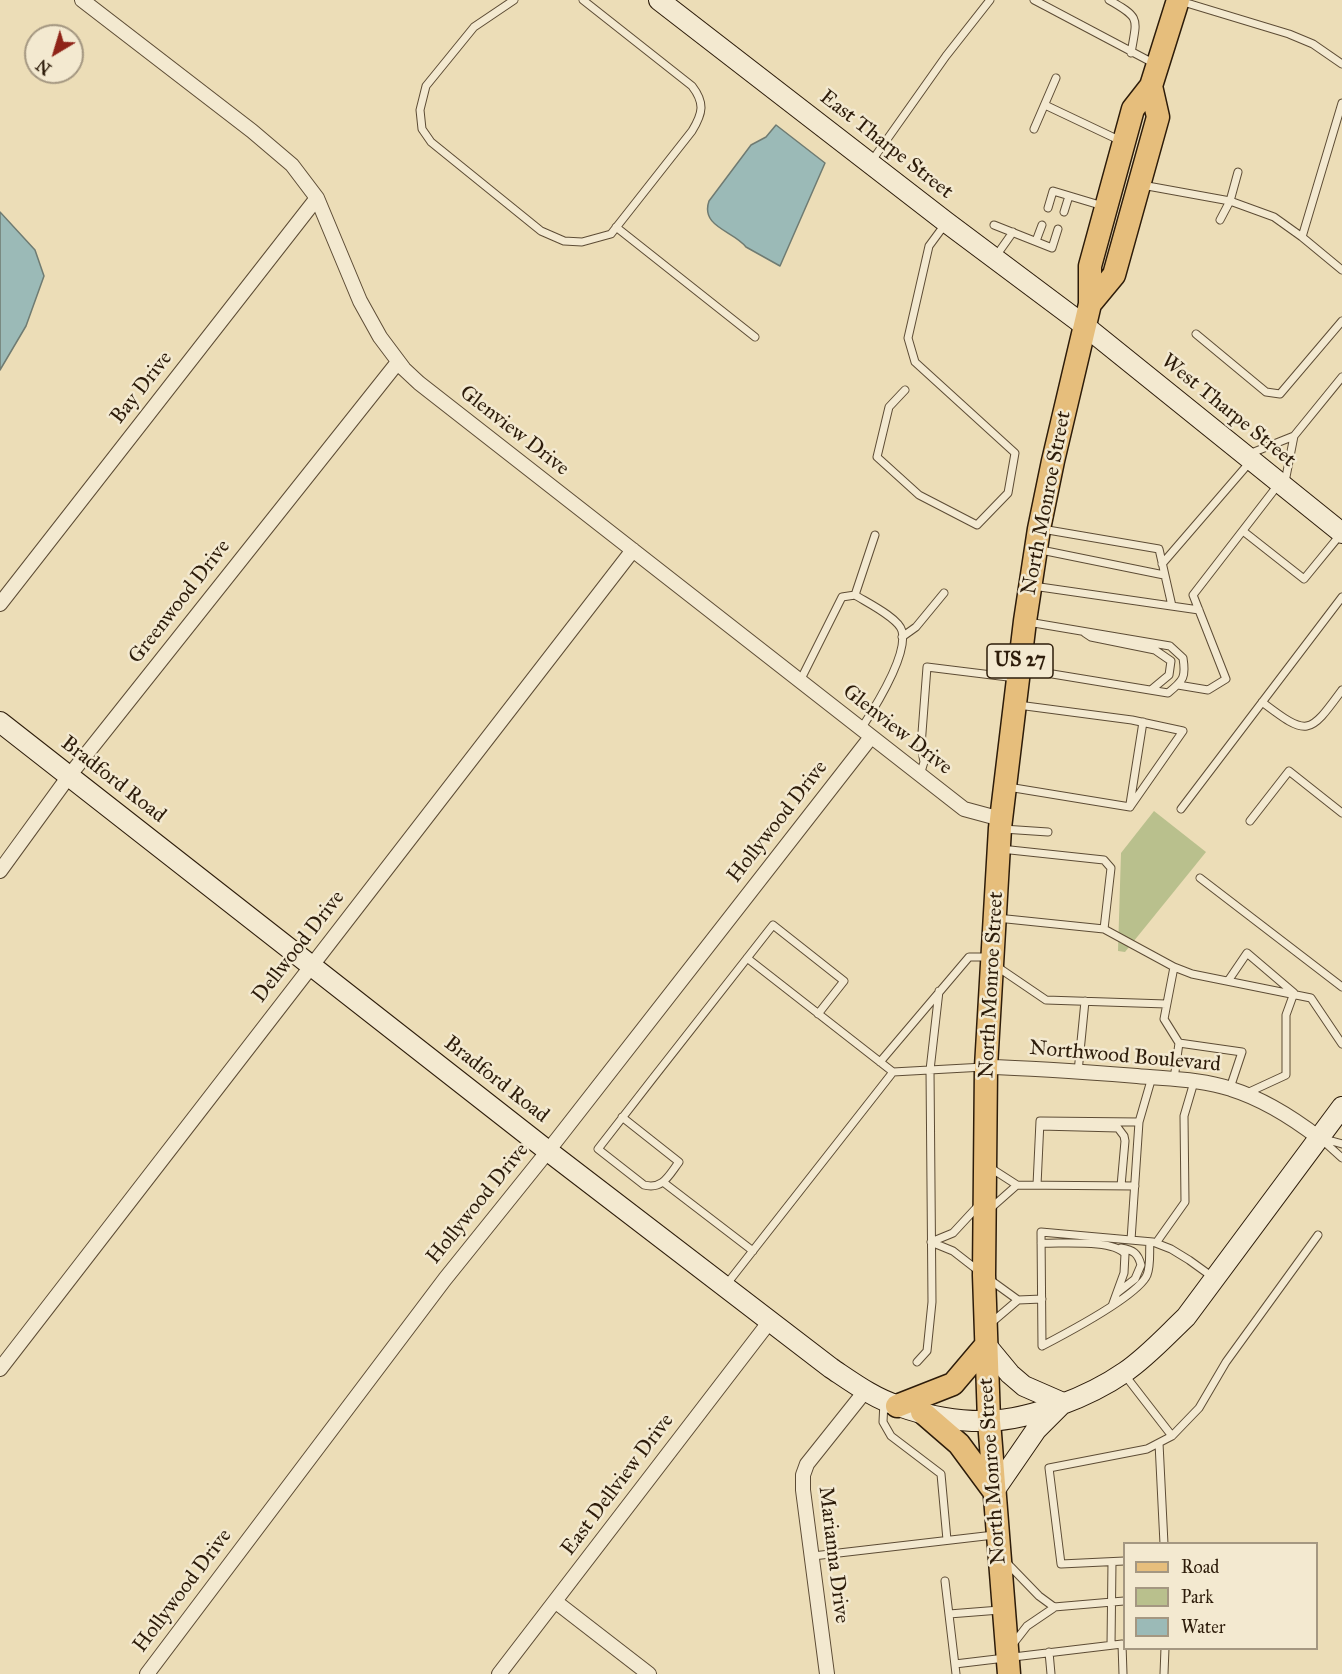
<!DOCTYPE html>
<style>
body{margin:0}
#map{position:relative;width:1342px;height:1674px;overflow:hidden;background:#ecddb7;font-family:"IM FELL Great Primer",serif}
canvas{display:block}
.legend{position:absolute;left:1123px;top:1542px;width:195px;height:108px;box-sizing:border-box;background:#f3e9d0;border:2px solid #a49781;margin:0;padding:8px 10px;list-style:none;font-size:18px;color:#2d1c0a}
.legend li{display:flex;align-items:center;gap:12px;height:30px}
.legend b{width:30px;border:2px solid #a49781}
.north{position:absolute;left:24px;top:24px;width:60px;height:60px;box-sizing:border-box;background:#f3e9d0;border:2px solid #a49781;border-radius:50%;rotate:218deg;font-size:16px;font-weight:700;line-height:24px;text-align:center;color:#2d1c0a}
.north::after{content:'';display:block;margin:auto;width:21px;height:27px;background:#8f2418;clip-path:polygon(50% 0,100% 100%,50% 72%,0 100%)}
</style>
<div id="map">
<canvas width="1342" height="1674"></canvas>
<ul class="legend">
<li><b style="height:8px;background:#e6be7c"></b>Road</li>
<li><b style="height:16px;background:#b9c08d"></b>Park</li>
<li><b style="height:16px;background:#9bbab7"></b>Water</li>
</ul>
<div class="north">N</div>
</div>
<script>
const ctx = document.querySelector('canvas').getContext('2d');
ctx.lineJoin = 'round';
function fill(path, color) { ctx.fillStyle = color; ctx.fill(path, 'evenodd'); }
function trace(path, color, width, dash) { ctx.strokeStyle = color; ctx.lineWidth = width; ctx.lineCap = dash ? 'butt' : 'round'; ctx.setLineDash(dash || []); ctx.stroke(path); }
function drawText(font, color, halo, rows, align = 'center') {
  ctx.font = font + ' "IM FELL Great Primer",serif'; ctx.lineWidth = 5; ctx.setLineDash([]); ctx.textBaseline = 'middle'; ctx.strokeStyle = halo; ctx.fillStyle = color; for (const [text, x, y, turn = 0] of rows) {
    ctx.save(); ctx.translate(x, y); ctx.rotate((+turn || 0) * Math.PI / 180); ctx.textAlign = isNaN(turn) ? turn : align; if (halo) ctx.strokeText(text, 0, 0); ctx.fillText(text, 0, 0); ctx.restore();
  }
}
const green = new Path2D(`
 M 1154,811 L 1206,852 L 1125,952 L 1118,951 L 1121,853 Z`);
const water = new Path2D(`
 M 776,125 L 825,163 L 780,266 L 746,247 C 734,231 700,227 709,201 L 751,145 L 766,137 Z
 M 0,212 L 35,250 L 44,276 L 26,326 L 0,370 Z`);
const lane = new Path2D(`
 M 514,0 L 474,27 L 426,86 L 420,110 L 422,129 L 431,142 L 541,231 L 564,241 L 582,242 L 611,234 L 692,131 C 703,113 705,103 692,86 L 583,0
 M 1034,0 L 1155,64
 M 1109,0 C 1141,18 1137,18 1131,53
 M 1180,1 L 1289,34 L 1313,44 L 1342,64
 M 1045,105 L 1121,141
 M 1034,129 L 1056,78
 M 871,162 L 946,56 L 990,0
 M 1142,185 L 1230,201 L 1274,217 L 1302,237 L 1342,270
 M 1048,208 L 1053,191 L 1103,206
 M 1064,212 L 1069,196
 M 1220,220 L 1230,201 L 1238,172
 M 994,225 L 1052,248 L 1058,229
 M 616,227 L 755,337
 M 1302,237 L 1342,103
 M 1036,241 L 1042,225
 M 996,256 L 1013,232
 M 1196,334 L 1266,392 L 1280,394 L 1342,321
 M 905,390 L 889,407 L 877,457 L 919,495 L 977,525 L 1008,493 L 1015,453 L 915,362 L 908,338 L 929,246 L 946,223
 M 1249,454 L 1294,436
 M 1285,482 L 1294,436 L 1342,377
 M 1042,529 L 1159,549 L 1172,606
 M 1243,531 L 1304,579 L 1340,535
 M 1041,550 L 1164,575
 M 1162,564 L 1250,462
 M 1033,586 L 1199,610
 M 1085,633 L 1091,637 L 1155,650 L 1171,661 L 1169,675 L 1151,690
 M 902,637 L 916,627 L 944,593
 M 1022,669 L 1168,693 C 1184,680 1186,677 1183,658 L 1170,646 L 1028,622
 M 800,681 L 842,597 L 855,595
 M 1178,685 L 1208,690 L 1226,679 L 1193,595 L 1278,485
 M 1262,702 C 1308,737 1309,735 1342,690
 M 1018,705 L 1132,720 L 1183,731 L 1130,807
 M 861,729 C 874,709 908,655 902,631 C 899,618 866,602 855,595 L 875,535
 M 920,775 L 924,762 L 921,746 L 927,667 L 1016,678
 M 1008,787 L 1130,807
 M 1130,804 L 1143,722
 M 1181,809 L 1342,597
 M 1250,821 L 1289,771 L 1342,813
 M 1003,829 L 1048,832
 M 1200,878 L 1342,987
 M 997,918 L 1104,929 L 1111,868 L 1104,860 L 1001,849
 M 1104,929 L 1174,967 L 1192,974 L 1311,998 L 1342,1044
 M 747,958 L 893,1072 L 984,1067
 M 996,966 L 1046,1000 L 1166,1004
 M 1228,981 L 1247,953 L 1294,993 L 1286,1015 L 1286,1075 L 1247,1093
 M 1179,1043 L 1242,1052 L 1230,1088
 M 880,1062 L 969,957 L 988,957
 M 1078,1072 L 1085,1001
 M 1174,1079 L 1179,1043 L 1164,1019 L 1174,967
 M 622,1117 L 679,1162 C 669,1175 663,1190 644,1185 L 598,1149 C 656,1074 715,999 773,925 L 844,981 L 818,1014
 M 1040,1126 L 1118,1128 L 1124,1136 L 1125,1141 L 1121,1186
 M 1321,1138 L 1342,1144
 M 1321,1139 L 1342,1158
 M 989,1167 L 1017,1185 L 1135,1186
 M 663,1182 L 753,1251
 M 1037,1185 L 1040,1121 L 1139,1122
 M 991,1208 L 1017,1185
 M 1131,1240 L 1139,1122 L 1152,1077
 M 931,1242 L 953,1251 L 980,1272
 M 931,1242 L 953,1233 L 978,1206
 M 1150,1242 C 1149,1252 1151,1265 1147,1275 C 1138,1296 1065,1334 1042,1346 L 1041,1232 L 1153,1242 L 1171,1249 L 1189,1260 L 1214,1278
 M 1041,1243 C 1061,1244 1113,1239 1125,1254 L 1124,1273 L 1112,1306
 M 1156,1243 L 1185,1202 L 1184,1116 L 1194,1082
 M 989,1279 L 1018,1300 L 1042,1299
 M 726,1285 L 893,1072
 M 1117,1293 L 1135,1279 L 1141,1265 C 1138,1253 1133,1250 1121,1248
 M 991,1323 L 1018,1300
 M 917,1362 L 927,1351 L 932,1302 L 930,1070 L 939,991
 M 1124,1374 L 1172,1436
 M 884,1401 L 883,1422 L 891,1436 L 941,1474 L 947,1540
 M 1159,1443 L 1164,1544
 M 813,1556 L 994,1535
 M 1124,1561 L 1061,1564 L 1049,1468 L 1147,1449 L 1172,1436 L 1199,1408 L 1226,1362 L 1318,1235
 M 1007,1563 L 1039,1596 L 1054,1607 L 1124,1601
 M 945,1581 L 956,1674
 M 949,1614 L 1000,1610
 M 1013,1644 L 1027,1626 L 1055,1607
 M 1111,1645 L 1112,1562
 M 1049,1652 L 1051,1674
 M 955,1664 L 1122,1644 L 1123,1674
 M 1164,1674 L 1165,1648`);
const street = new Path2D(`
 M 82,0 L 252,131 L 292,165 L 317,198 L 360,301 L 380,337 L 404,369 L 419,383 L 964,809 L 1001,819
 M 0,604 L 317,198
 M 0,871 L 69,776 L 398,362
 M 986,1067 C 1037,1068 1087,1072 1137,1076 C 1168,1079 1202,1079 1231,1089 C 1263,1099 1293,1118 1319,1138
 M 0,1369 L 633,550
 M 556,1602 L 649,1674
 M 147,1674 L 445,1279 L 548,1151 L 871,737
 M 499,1674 L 770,1321
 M 827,1674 L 803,1490 L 803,1475 L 807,1464 L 866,1390`);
const secondary = new Path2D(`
 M 659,0 L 946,222 L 1085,326 L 1342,533
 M 0,722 L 548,1151 L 831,1368 C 852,1382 875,1399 899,1406 C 926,1416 959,1422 988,1421 C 1032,1419 1089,1397 1125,1372 C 1147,1357 1166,1336 1186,1317 L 1342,1107
 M 986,1345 L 1010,1374 L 1024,1386 L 1063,1403
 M 994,1491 L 1036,1430 L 1061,1405`);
const primary = new Path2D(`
 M 1090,304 L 1114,275 L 1158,117 L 1151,86
 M 897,1406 L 953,1384 L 986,1345
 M 922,1412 L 959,1444 L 993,1490
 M 1009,1674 L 989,1421 L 984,1275 L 986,1067 L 1000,828 L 1025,621 L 1039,529 L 1053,461 L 1090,304 L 1090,266 L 1133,109 L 1151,86 L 1178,0`);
const shields = [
 [1020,661,66]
];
const shieldNames = [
 ["US 27",1020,661]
];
const streetNames = [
 ["East Tharpe Street",886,145,38],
 ["Bay Drive",142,388,-52],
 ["West Tharpe Street",1228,411,39],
 ["Glenview Drive",514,431,38],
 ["North Monroe Street",1047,503,-79],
 ["Greenwood Drive",180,602,-52],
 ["Glenview Drive",897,730,38],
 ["Bradford Road",113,780,38],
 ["Hollywood Drive",778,822,-52],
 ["Dellwood Drive",299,947,-52],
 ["North Monroe Street",992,985,-87],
 ["Northwood Boulevard",1125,1057,5],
 ["Bradford Road",496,1080,38],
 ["Hollywood Drive",478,1204,-51],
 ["North Monroe Street",993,1471,-94],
 ["East Dellview Drive",618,1485,-53],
 ["Marianna Drive",833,1555,83],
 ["Hollywood Drive",183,1591,-53]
];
fill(green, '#b9c08d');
fill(water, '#9bbab7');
trace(water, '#6f7b72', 1.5);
trace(lane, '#5d4c35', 9);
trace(street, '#5d4c35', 16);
trace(secondary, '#2d1c0a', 22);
trace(primary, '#2d1c0a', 25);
trace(lane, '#f3e9d0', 7);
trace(street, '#f3e9d0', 14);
trace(secondary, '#f3e9d0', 20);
trace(primary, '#e6be7c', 22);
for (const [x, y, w] of shields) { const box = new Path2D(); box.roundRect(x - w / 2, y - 17, w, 34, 4.5); ctx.fillStyle = '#f3e9d0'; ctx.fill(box); trace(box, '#2d1c0a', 1.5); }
drawText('bold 20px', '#2d1c0a', null, shieldNames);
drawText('21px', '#2d1c0a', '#f3e9d0', streetNames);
</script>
